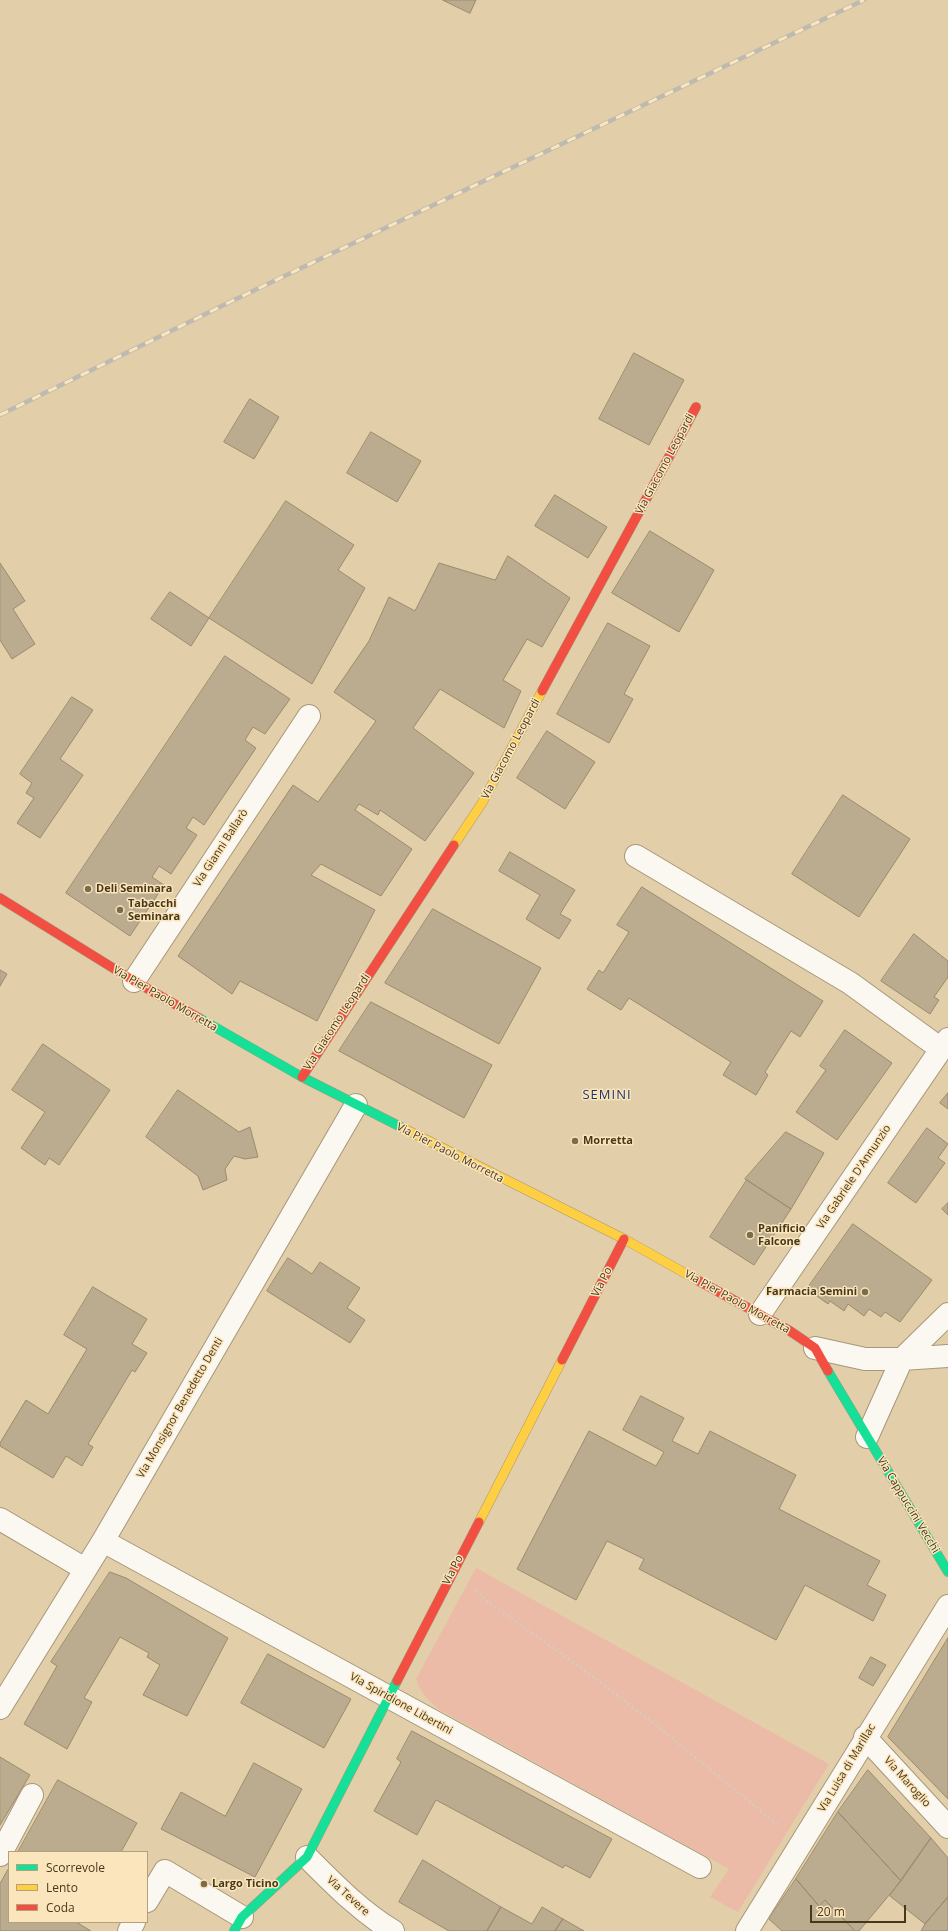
<!DOCTYPE html>
<meta charset="utf-8">
<style>
body{margin:0}
#map{position:relative;width:948px;height:1931px;overflow:hidden;background:#e2cea8;font-family:"Open Sans",sans-serif}
canvas{display:block}
.legend{position:absolute;left:8px;top:1851px;width:140px;height:72px;box-sizing:border-box;background:#fbe5bd;border:1px solid #b3a07c;margin:0;padding:5px 7px;list-style:none;font-size:12px;color:#47381b}
.legend li{display:flex;align-items:center;gap:8px;height:20px}
.legend b{width:20px;border:1px solid #b3a07c}
.scale{position:absolute;left:810px;top:1905px;width:96px;height:18px;box-sizing:border-box;border:2px solid #47381b;border-top:0;padding-left:5px;font-size:12px;line-height:14px;white-space:nowrap;color:#47381b;-webkit-text-stroke:3px #fbe5bd;paint-order:stroke}
</style>
<div id="map">
<canvas width="948" height="1931"></canvas>
<ul class="legend">
<li><b style="height:5px;background:#16e098"></b>Scorrevole</li>
<li><b style="height:5px;background:#ffcf43"></b>Lento</li>
<li><b style="height:5px;background:#f24e42"></b>Coda</li>
</ul>
<div class="scale">20 m</div>
</div>
<script>
const ctx = document.querySelector('canvas').getContext('2d');
ctx.lineJoin = 'round';
function fill(path, color) { ctx.fillStyle = color; ctx.fill(path, 'evenodd'); }
function trace(path, color, width, dash) { ctx.strokeStyle = color; ctx.lineWidth = width; ctx.lineCap = dash ? 'butt' : 'round'; ctx.setLineDash(dash || []); ctx.stroke(path); }
function drawText(font, color, halo, rows, align = 'center') {
  ctx.font = font + ' "Open Sans",sans-serif'; ctx.lineWidth = 3; ctx.setLineDash([]); ctx.textBaseline = 'middle'; ctx.strokeStyle = halo; ctx.fillStyle = color; for (const [text, x, y, turn = 0] of rows) {
    ctx.save(); ctx.translate(x, y); ctx.rotate((+turn || 0) * Math.PI / 180); ctx.textAlign = isNaN(turn) ? turn : align; if (halo) ctx.strokeText(text, 0, 0); ctx.fillText(text, 0, 0); ctx.restore();
  }
}
const green = new Path2D(`
 M 476,1568 L 829,1764 L 738,1912 L 710,1897 L 729,1869 L 438,1709 C 428,1699 420,1692 416,1679 Z`);
const building = new Path2D(`
 M 443,0 L 476,0 L 470,13 Z
 M 634,353 L 684,380 L 649,445 L 599,419 Z
 M 250,399 L 279,417 L 254,459 L 224,442 Z
 M 371,432 L 421,461 L 397,502 L 347,473 Z
 M 555,495 L 607,527 L 588,558 L 535,526 Z
 M 286,501 L 354,545 L 338,570 L 365,588 L 312,684 L 209,618 Z
 M 650,531 L 714,570 L 679,632 L 612,593 Z
 M 508,556 L 570,598 L 542,647 L 527,639 L 503,680 L 521,691 L 504,728 L 440,689 L 413,728 L 474,773 L 425,841 L 380,810 L 378,815 L 359,804 L 355,810 L 412,849 L 381,896 L 321,864 L 311,875 L 375,910 L 317,1021 L 240,981 L 232,994 L 178,956 L 293,785 L 318,802 L 376,721 L 334,692 L 369,641 L 389,597 L 415,611 L 439,563 L 495,580 Z
 M 0,563 L 25,601 L 13,609 L 35,644 L 12,659 L 0,640 Z
 M 170,592 L 209,618 L 191,646 L 151,619 Z
 M 608,623 L 650,646 L 624,694 L 633,699 L 609,743 L 557,714 Z
 M 225,656 L 290,699 L 265,734 L 253,727 L 245,740 L 256,748 L 204,825 L 193,817 L 186,828 L 197,835 L 171,874 L 159,866 L 152,877 L 164,885 L 130,936 L 66,893 Z
 M 72,697 L 93,710 L 60,759 L 83,775 L 40,838 L 17,823 L 34,798 L 26,793 L 32,783 L 20,774 Z
 M 547,731 L 595,762 L 565,809 L 517,778 Z
 M 843,795 L 910,839 L 859,917 L 792,874 Z
 M 510,852 L 575,890 L 560,914 L 571,920 L 559,939 L 526,919 L 540,895 L 499,871 Z
 M 642,887 L 823,1001 L 800,1037 L 791,1031 L 765,1072 L 768,1075 L 756,1095 L 723,1075 L 731,1062 L 629,998 L 621,1010 L 587,989 L 599,970 L 603,973 L 629,932 L 617,925 Z
 M 433,909 L 541,968 L 499,1044 L 385,983 Z
 M 914,934 L 948,961 L 948,977 L 934,997 L 939,1000 L 930,1014 L 881,981 Z
 M 0,970 L 7,974 L 0,986 Z
 M 371,1002 L 492,1065 L 464,1118 L 339,1051 Z
 M 845,1030 L 892,1063 L 837,1140 L 796,1112 L 826,1070 L 820,1066 Z
 M 43,1044 L 110,1090 L 59,1165 L 49,1158 L 45,1165 L 21,1148 L 45,1112 L 12,1090 Z
 M 178,1090 L 239,1132 L 250,1127 L 258,1157 L 245,1159 L 234,1156 L 225,1169 L 227,1180 L 203,1190 L 198,1176 L 146,1137 Z
 M 948,1093 L 948,1109 L 940,1103 Z
 M 927,1128 L 948,1144 L 938,1158 L 945,1163 L 916,1203 L 888,1183 Z
 M 786,1132 L 824,1153 L 791,1209 L 745,1179 Z
 M 747,1180 L 791,1209 L 754,1265 L 710,1237 Z
 M 948,1203 L 948,1215 L 942,1209 Z
 M 853,1224 L 932,1280 L 900,1322 L 885,1312 L 881,1317 L 869,1309 L 864,1316 L 848,1304 L 844,1311 L 830,1301 L 828,1304 L 807,1289 Z
 M 288,1258 L 312,1274 L 320,1262 L 360,1288 L 347,1308 L 365,1320 L 350,1343 L 267,1291 Z
 M 93,1287 L 147,1319 L 132,1344 L 147,1353 L 135,1372 L 132,1370 L 88,1444 L 93,1447 L 82,1466 L 66,1456 L 53,1478 L 0,1446 L 0,1443 L 26,1400 L 48,1414 L 87,1349 L 64,1335 Z
 M 641,1396 L 684,1418 L 672,1441 L 698,1454 L 710,1431 L 796,1475 L 779,1509 L 880,1561 L 867,1585 L 886,1595 L 873,1621 L 805,1585 L 776,1640 L 639,1569 L 644,1559 L 607,1541 L 576,1600 L 517,1569 L 589,1431 L 656,1466 L 664,1452 L 623,1430 Z
 M 110,1572 L 126,1578 L 228,1638 L 187,1716 L 143,1695 L 160,1665 L 147,1657 L 149,1653 L 120,1637 L 84,1698 L 92,1702 L 67,1749 L 24,1724 L 57,1666 L 51,1662 Z
 M 948,1638 L 948,1799 L 888,1737 Z
 M 268,1654 L 351,1699 L 324,1748 L 241,1703 Z
 M 871,1657 L 886,1665 L 873,1686 L 859,1678 Z
 M 412,1731 L 612,1839 L 590,1878 L 565,1865 L 563,1868 L 436,1800 L 417,1835 L 374,1811 L 401,1762 L 397,1759 Z
 M 0,1757 L 30,1775 L 0,1825 Z
 M 254,1763 L 302,1789 L 255,1877 L 161,1829 L 181,1792 L 225,1816 Z
 M 868,1770 L 931,1838 L 901,1881 L 838,1812 Z
 M 58,1780 L 137,1823 L 121,1852 L 18,1852 Z
 M 838,1812 L 901,1881 L 859,1931 L 855,1931 L 825,1900 L 819,1906 L 796,1879 Z
 M 931,1838 L 948,1858 L 948,1897 L 925,1924 L 890,1896 Z
 M 423,1860 L 501,1907 L 487,1931 L 449,1931 L 399,1902 Z
 M 9,1868 L 9,1922 L 76,1922 L 91,1931 L 0,1931 L 0,1884 Z
 M 796,1879 L 819,1906 L 825,1900 L 855,1931 L 782,1931 L 769,1919 Z
 M 948,1897 L 948,1931 L 921,1931 L 925,1924 Z
 M 501,1907 L 532,1924 L 542,1907 L 563,1919 L 555,1931 L 487,1931 Z
 M 563,1919 L 584,1931 L 555,1931 Z`);
const path = new Path2D(`
 M 476,1590 L 487,1601 L 584,1670 L 656,1725 L 779,1826`);
const street = new Path2D(`
 M 636,856 L 850,983 L 941,1049
 M 134,981 L 309,716
 M 760,1314 L 948,1039
 M 815,1348 L 865,1359 L 902,1359 L 948,1356
 M 867,1437 L 902,1359 L 948,1314
 M 0,1519 L 85,1569
 M 103,1541 L 700,1867
 M 0,1708 L 103,1541 L 356,1105
 M 865,1737 L 948,1827
 M 0,1855 L 32,1795
 M 307,1857 C 334,1884 360,1911 393,1931
 M 147,1901 L 165,1871 L 242,1917
 M 129,1931 L 134,1922
 M 747,1931 L 948,1606`);
const fast = new Path2D(`
 M 199,1018 L 302,1077 L 403,1128
 M 828,1371 L 948,1572
 M 234,1931 L 242,1917 L 307,1857 L 397,1681`);
const slow = new Path2D(`
 M 454,845 L 482,803 L 542,691
 M 403,1128 L 624,1239 L 699,1281
 M 479,1522 L 562,1360`);
const jam = new Path2D(`
 M 542,691 L 696,407
 M 0,898 L 134,981 L 199,1018
 M 302,1077 L 454,845
 M 699,1281 L 790,1331 L 815,1348 L 828,1371
 M 562,1360 L 624,1239
 M 397,1681 L 479,1522`);
const rail = new Path2D(`
 M 0,415 L 232,301 L 864,0`);
const markers = [
 [88,889,4,"#7d6c4c"],
 [120,910,4,"#7d6c4c"],
 [575,1141,4,"#7d6c4c"],
 [750,1235,4,"#7d6c4c"],
 [865,1292,4,"#7d6c4c"],
 [204,1884,4,"#7d6c4c"]
];
const streetNames = [
 ["Via Giacomo Leopardi",665,464,-62],
 ["Via Giacomo Leopardi",511,749,-62],
 ["Via Gianni Ballarò",221,848,-57],
 ["Via Pier Paolo Morretta",165,999,30],
 ["Via Giacomo Leopardi",337,1022,-57],
 ["Via Pier Paolo Morretta",450,1153,27],
 ["Via Gabriele D'Annunzio",854,1177,-56],
 ["Via Po",602,1282,-63],
 ["Via Pier Paolo Morretta",737,1302,29],
 ["Via Monsignor Benedetto Denti",180,1408,-60],
 ["Via Cappuccini Vecchi",908,1505,59],
 ["Via Po",453,1570,-63],
 ["Via Spiridione Libertini",401,1704,29],
 ["Via Luisa di Marillac",847,1768,-59],
 ["Via Maroglio",907,1782,48],
 ["Via Tevere",348,1896,42]
];
const poiNames = [
 ["Deli Seminara",96,889],
 ["Tabacchi",128,904],
 ["Seminara",128,917],
 ["Morretta",583,1141],
 ["Panificio",758,1229],
 ["Falcone",758,1242],
 ["Farmacia Semini",857,1292,"right"],
 ["Largo Ticino",212,1884]
];
const quarterNames = [
 ["SEMINI",607,1095]
];
fill(green, '#ecbba8');
fill(building, '#bbac8f');
trace(building, '#9a8b6c', 1);
trace(street, '#a79779', 24);
trace(fast, '#a79779', 10);
trace(slow, '#a79779', 10);
trace(jam, '#a79779', 10);
trace(path, '#d3ccc1', 2.5, [2, 3]);
trace(street, '#fbf8f2', 22);
trace(fast, '#16e098', 9);
trace(slow, '#ffcf43', 9);
trace(jam, '#f24e42', 9);
trace(rail, '#bebab0', 4.5);
trace(rail, '#fbe5bd', 3, [9]);
for (const [x, y, r, color] of markers) { const dot = new Path2D(); dot.arc(x, y, r, 0, 2 * Math.PI); ctx.fillStyle = color; ctx.fill(dot); trace(dot, '#fbe5bd', 1.5); }
drawText('11px', '#47381b', '#fbe5bd', streetNames);
drawText('bold 11px', '#47381b', '#fbe5bd', poiNames, 'left');
ctx.letterSpacing = '1px';
drawText('13px', '#1c366c', '#fbe5bd', quarterNames);
ctx.letterSpacing = '0px';
</script>
